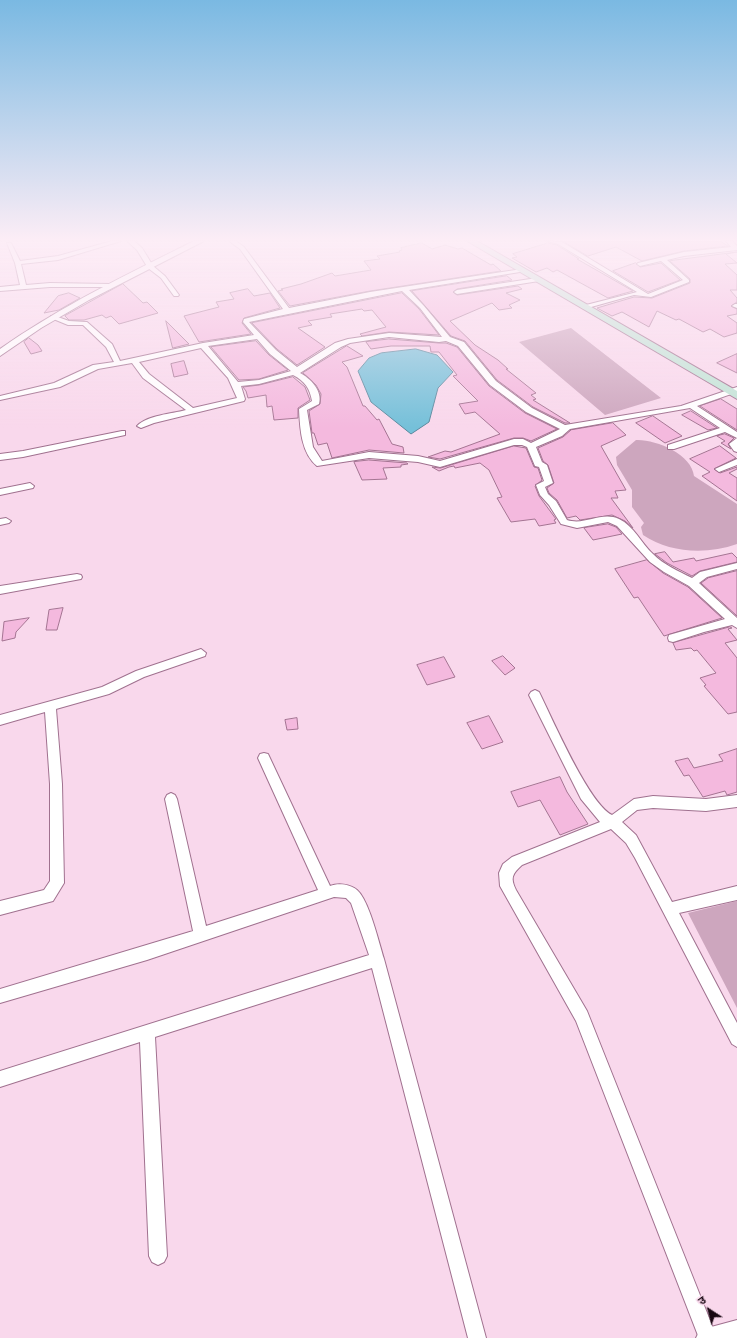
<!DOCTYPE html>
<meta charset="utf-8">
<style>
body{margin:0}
#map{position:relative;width:737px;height:1338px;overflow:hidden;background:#f9d8ec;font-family:Helvetica,"Noto Sans Devanagari",sans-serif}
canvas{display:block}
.north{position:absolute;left:689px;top:1290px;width:40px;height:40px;-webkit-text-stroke:3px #f9d8ec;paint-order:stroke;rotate:324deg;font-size:11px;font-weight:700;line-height:16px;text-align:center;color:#180712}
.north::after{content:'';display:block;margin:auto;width:14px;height:18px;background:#180712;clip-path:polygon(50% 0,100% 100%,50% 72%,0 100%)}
</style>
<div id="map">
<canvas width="737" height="1338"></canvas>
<div class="north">उ</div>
</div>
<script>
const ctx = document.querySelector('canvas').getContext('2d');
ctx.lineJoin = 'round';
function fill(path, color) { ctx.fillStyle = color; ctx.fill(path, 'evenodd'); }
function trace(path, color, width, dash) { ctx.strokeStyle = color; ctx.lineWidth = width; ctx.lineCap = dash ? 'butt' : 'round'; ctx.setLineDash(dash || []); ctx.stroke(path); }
const green = new Path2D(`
 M 571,328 L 661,398 L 605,415 L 519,342 Z
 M 636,440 C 655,439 692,454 694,476 L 737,504 L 737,544 C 706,555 670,553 643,535 L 641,527 L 644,523 L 632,507 L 632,490 L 617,465 L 616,457 Z
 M 737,901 L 737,1008 L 688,913 Z`);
const water = new Path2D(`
 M 416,349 L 437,355 L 453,372 L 438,388 L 429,422 L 411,434 L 371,402 L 358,371 L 369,358 L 381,353 Z`);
const building = new Path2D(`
 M 563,241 L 720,241 L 728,246 L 684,251 L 642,261 L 616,247 L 588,256 Z
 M 422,243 L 432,249 L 445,245 L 458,249 L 462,248 L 491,265 L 493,264 L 501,271 L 370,291 L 290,306 L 278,291 L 283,290 L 281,289 L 301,284 L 332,273 L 335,276 L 371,270 L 364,261 L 380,259 L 377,256 L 400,252 L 399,251 L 402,250 L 401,248 Z
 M 548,243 L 557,245 L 579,259 L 577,259 L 633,291 L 608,298 L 557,270 L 553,272 L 547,268 L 536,272 L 512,258 L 517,257 L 513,254 Z
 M 737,252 L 726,254 L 737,263 L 725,264 L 737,275 L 737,290 L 730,290 L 737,298 L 737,302 L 731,306 L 737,309 L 737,314 L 727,316 L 737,323 L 737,333 L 724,337 L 710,329 L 703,332 L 679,319 L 676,320 L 657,311 L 649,327 L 622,312 L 612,316 L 597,308 L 634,297 L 652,298 L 690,283 L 690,279 L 670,261 Z
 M 636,263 L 640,267 L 661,263 L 680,280 L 648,292 L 613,271 Z
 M 507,276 L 512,280 L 457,289 L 453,292 L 457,295 L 518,286 L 522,289 L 506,293 L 520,300 L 509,305 L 512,308 L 499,310 L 492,303 L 450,321 L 475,345 L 498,360 L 508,369 L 506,369 L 536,393 L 531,395 L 536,399 L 533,400 L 570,423 L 565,423 L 533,407 L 497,380 L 465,341 L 451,336 L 412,291 Z
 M 123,284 L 143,303 L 147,302 L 158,313 L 119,324 L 111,316 L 106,318 L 102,315 L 84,320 L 69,320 L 65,316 Z
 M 248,289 L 254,296 L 270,293 L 280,308 L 244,318 L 242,323 L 251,334 L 199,342 L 184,316 L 219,307 L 216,302 L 234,299 L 230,293 Z
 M 69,293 L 80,298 L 59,310 L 44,313 L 58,296 Z
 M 402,293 L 419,309 L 439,335 L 389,332 L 362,336 L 360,334 L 386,327 L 372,310 L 364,311 L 362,309 L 330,314 L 332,317 L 308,321 L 312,325 L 298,328 L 325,347 L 297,365 L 277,349 L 252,323 Z
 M 166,321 L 189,344 L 173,348 Z
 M 29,338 L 38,345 L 42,351 L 31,354 L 24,342 Z
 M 389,339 L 439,343 L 446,343 L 457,347 L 489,386 L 525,413 L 557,429 L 531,441 L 523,438 L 514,438 L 440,459 L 428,457 L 445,451 L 451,452 L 500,434 L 475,412 L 465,414 L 459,404 L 478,401 L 453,376 L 457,375 L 439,352 L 431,352 L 430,346 L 391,346 L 371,349 L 366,342 Z
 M 256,341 L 269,355 L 288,370 L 259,379 L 239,380 L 211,347 Z
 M 347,346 L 363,356 L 342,362 L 347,367 L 363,406 L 365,406 L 377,420 L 379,419 L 392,444 L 403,447 L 404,453 L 369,450 L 332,458 L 327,443 L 318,445 L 314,433 L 312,433 L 309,411 L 320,404 L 321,394 L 316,385 L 303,373 Z
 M 737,354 L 737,373 L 717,363 Z
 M 184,361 L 188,374 L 174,377 L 171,364 Z
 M 293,377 L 305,387 L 310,400 L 298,408 L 298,418 L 274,420 L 272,406 L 267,407 L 266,395 L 248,398 L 246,391 L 243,387 L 259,385 Z
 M 721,399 L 737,409 L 737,430 L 700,406 Z
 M 691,411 L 717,428 L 708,430 L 682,415 Z
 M 653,416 L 682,436 L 665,443 L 636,423 Z
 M 613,423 L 626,435 L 601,446 L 626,490 L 615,491 L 618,498 L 611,498 L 633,528 L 625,521 L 612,515 L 580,520 L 576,516 L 567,518 L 557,500 L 549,493 L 547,488 L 554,483 L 548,465 L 543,461 L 538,448 L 563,437 L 571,430 Z
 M 725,434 L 734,438 L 728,444 L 731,449 L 721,443 L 725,441 L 717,436 Z
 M 514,446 L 526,448 L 534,467 L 538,468 L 542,480 L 535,486 L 539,496 L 556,519 L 554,520 L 556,523 L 539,526 L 535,519 L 511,522 L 497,498 L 502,497 L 489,470 L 480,463 L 455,468 L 454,466 L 449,467 L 439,471 L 432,467 L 440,468 Z
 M 720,446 L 736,458 L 714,469 L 720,473 L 737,467 L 737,469 L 729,473 L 737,478 L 737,501 L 702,476 L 710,472 L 690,459 Z
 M 369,460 L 407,463 L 408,464 L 401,465 L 401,467 L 383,468 L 387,479 L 362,480 L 354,462 Z
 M 608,524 L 616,527 L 622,534 L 593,540 L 584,528 Z
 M 665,552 L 673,562 L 694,558 L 696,561 L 732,553 L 737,558 L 737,562 L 700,571 L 692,576 L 667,563 L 655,554 Z
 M 647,560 L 663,573 L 688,587 L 722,618 L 664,636 L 638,597 L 634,598 L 615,569 Z
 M 737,571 L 737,616 L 701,583 L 708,578 Z
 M 63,608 L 57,630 L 46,630 L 49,610 Z
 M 29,618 L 16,632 L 15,638 L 2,641 L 4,622 Z
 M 730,627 L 732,628 L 728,629 L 737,640 L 725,643 L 737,658 L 737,712 L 728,714 L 704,686 L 706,685 L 700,678 L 716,673 L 697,650 L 694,651 L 691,648 L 676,650 L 673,643 Z
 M 503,656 L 515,668 L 505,675 L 492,661 Z
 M 444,657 L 455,677 L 427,685 L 417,665 Z
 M 489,716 L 503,742 L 482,749 L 467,723 Z
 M 297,718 L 298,729 L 287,730 L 285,720 Z
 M 737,749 L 737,792 L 727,795 L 725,791 L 703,797 L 689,775 L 684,776 L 675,761 L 688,758 L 694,768 L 723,761 L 719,755 Z
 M 560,777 L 567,792 L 588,824 L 560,835 L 540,800 L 518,807 L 511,792 Z`);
const minor = new Path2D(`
 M 112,241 L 121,241 L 58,260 L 21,264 L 26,285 L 50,283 L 110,284 L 112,285 L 112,287 L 50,287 L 0,291 L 0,287 L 20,285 L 15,263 L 7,243 L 11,243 L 20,261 L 58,256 Z
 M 127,241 L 134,241 L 142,248 L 153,266 L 165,276 L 179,295 L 178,296 L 174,296 L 161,278 L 148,268 L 137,250 Z
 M 229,241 L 236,241 L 244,247 L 289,308 L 370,292 L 522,269 L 522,271 L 520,272 L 409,290 L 424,306 L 450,337 L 464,342 L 496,381 L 532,408 L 565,425 L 681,406 L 737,387 L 737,392 L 697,406 L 737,432 L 737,452 L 734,451 L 729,444 L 737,438 L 725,432 L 674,449 L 668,449 L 668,445 L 720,428 L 690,408 L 570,429 L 562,436 L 536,447 L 542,462 L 547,465 L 553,483 L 545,487 L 548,494 L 556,501 L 567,520 C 585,526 601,511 619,519 C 634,526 641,543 653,554 C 664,565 678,571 692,578 L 700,572 L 737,563 L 737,569 L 707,577 L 699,583 L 737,618 L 737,628 L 732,625 L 704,632 L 673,642 L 669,641 L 668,638 L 669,635 L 725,619 L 689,586 L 664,572 L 650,562 L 617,526 L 608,522 L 577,528 L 561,524 L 549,505 L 540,495 L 536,485 L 544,481 L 539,467 L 535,466 L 527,447 L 522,445 L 514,445 L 440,467 L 418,462 L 369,458 L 317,466 C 301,453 300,428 299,409 L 312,401 C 310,389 305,381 293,375 L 259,384 L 241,386 L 245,399 L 244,401 L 154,423 L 141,428 L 137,426 C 148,415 171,414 186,410 L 143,378 L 132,363 L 98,369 L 60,387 L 0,400 L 0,396 L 54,383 L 93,365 L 114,362 L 106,347 L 83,325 L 68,325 L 51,318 L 51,316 L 55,316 L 69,321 L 87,322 L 112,344 L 120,361 L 203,343 L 254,335 L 243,322 L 244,319 L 283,309 L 240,249 ZM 402,291 L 420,308 L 442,337 L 389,333 L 348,339 L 335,343 L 297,367 L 276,350 L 249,322 ZM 389,337 L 439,342 L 446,341 L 458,346 L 490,385 L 526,412 L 560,429 L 531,443 L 523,439 L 514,439 L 440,461 L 418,456 L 369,452 L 322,461 L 313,447 L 307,410 L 319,404 C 323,391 310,378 300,373 L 341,347 L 350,343 ZM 257,339 L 270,354 L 291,371 L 259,380 L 238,382 L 208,346 ZM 201,348 L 228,378 L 237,398 L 193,408 L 149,374 L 139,362 Z
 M 547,241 L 562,242 L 648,294 L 683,280 L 661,261 L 640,266 L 637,264 L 638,263 L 684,252 L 731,247 L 726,241 L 732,241 L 737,246 L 737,250 L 684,256 L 667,260 L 689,280 L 689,282 L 651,297 L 634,295 L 584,309 L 581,307 L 582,306 L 637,292 L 558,244 Z
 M 537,278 L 539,279 L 539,281 L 457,294 L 454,292 L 457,290 Z
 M 735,304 L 737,304 L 737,308 L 732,306 Z
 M 122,431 L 125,431 L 125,435 L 23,457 L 0,460 L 0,454 L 23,451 Z
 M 737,459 L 737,465 L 719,472 L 715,469 Z
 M 30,483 L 34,486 L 33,488 L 0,495 L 0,489 Z
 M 6,518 L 11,521 L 9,523 L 0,525 L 0,519 Z
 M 77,574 L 81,575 L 82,577 L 81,579 L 0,594 L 0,586 Z
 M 201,649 L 206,653 L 205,656 L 144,677 L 109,694 L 56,709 L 62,784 L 64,883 L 53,901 L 0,915 L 0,901 L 44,890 L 50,881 L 50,784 L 45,712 L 0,725 L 0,715 L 102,687 L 136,671 Z
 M 535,690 L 539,692 C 552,718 589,804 612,815 L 634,799 L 653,796 L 706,799 L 737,795 L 737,807 L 706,811 L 653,808 L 637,810 L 622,822 L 636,835 L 672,902 L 737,886 L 737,900 L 679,913 L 737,1023 L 737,1047 L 732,1044 L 635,858 L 626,843 L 611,829 L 522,865 C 512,874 510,878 516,890 L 587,1011 L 717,1338 L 699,1338 L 576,1021 L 500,886 L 499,873 L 503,864 L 512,857 L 600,822 L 581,799 L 529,695 L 531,692 Z
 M 264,753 L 268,754 L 330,886 C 338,883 350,884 357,890 C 369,900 379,943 384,959 L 486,1338 L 468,1338 L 372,968 L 155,1037 L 167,1256 L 164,1262 L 158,1265 L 152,1262 L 149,1256 L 140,1042 L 0,1087 L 0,1071 L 369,955 L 351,903 L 346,898 L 334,897 L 147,960 L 0,1003 L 0,989 L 193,931 L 165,799 L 167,795 L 171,793 L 175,795 L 177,799 L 206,926 L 318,890 L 258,758 L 260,754 Z`);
const tertiary = new Path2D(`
 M 194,241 L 204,241 L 89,300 L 41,328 L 0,356 L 0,349 C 61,306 128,274 194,241 Z
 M 737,1320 L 737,1338 L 696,1338 L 700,1330 Z`);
const secondary = new Path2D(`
 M 467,241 L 477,241 L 737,391 L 737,399 Z`);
fill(green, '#cda6be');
fill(water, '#75c0d9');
trace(water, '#59889d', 1);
fill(building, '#f4b9de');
trace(building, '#a47492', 1);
trace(minor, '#a0718f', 2);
trace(tertiary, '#a0718f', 2);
trace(secondary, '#a0718f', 2);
fill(minor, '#fff');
fill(tertiary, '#fff');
fill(secondary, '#c1e4d6');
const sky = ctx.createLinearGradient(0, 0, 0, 428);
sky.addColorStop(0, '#7ab9e2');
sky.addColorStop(0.56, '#fcedf6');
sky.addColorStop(1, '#fcedf600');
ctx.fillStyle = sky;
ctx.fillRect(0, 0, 737, 428);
</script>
